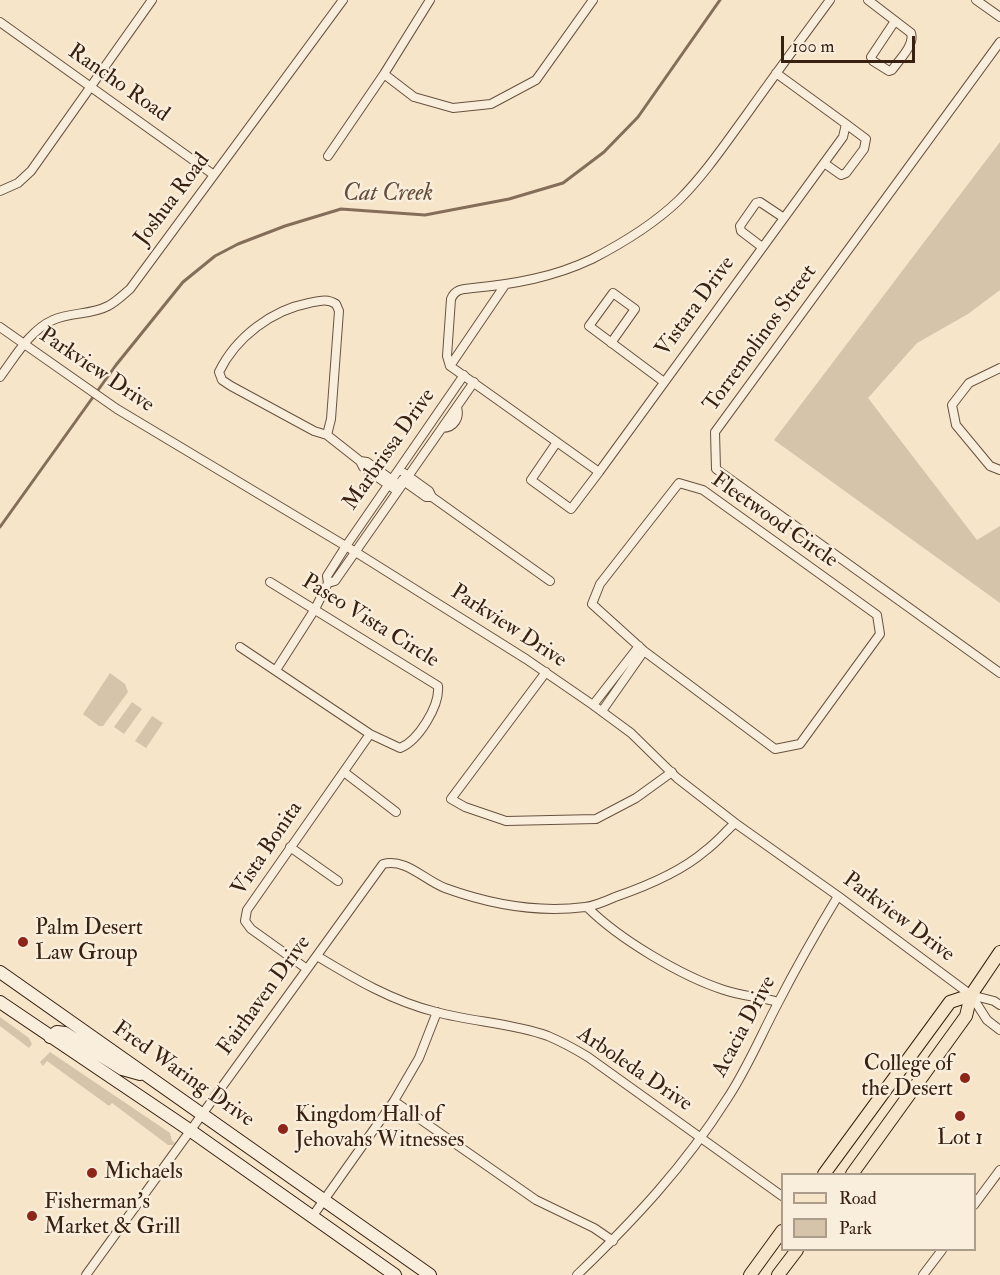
<!DOCTYPE html>
<style>
body{margin:0}
#map{position:relative;width:1000px;height:1275px;overflow:hidden;background:#f6e5c9;font-family:"IM FELL Double Pica",serif}
canvas{display:block}
.legend{position:absolute;left:781px;top:1173px;width:195px;height:78px;box-sizing:border-box;background:#f9eedc;border:2px solid #ac9c8b;margin:0;padding:8px 10px;list-style:none;font-size:18px;color:#392111}
.legend li{display:flex;align-items:center;gap:12px;height:30px}
.legend b{width:30px;border:2px solid #ac9c8b}
.scale{position:absolute;left:781px;top:36px;width:134px;height:27px;box-sizing:border-box;border:3px solid #392111;border-top:0;padding-left:8px;font-size:18px;line-height:21px;white-space:nowrap;color:#392111;-webkit-text-stroke:4px #f9eedc;paint-order:stroke}
</style>
<div id="map">
<canvas width="1000" height="1275"></canvas>
<ul class="legend">
<li><b style="height:8px;background:#f6e5c9"></b>Road</li>
<li><b style="height:16px;background:#d6c4aa"></b>Park</li>
</ul>
<div class="scale">100 m</div>
</div>
<script>
const ctx = document.querySelector('canvas').getContext('2d');
ctx.lineJoin = 'round';
function fill(path, color) { ctx.fillStyle = color; ctx.fill(path, 'evenodd'); }
function trace(path, color, width, dash) { ctx.strokeStyle = color; ctx.lineWidth = width; ctx.lineCap = dash ? 'butt' : 'round'; ctx.setLineDash(dash || []); ctx.stroke(path); }
function drawText(font, color, halo, rows, align = 'center') {
  ctx.font = font + ' "IM FELL Double Pica",serif'; ctx.lineWidth = 5; ctx.setLineDash([]); ctx.textBaseline = 'middle'; ctx.strokeStyle = halo; ctx.fillStyle = color; for (const [text, x, y, turn = 0] of rows) {
    ctx.save(); ctx.translate(x, y); ctx.rotate((+turn || 0) * Math.PI / 180); ctx.textAlign = isNaN(turn) ? turn : align; if (halo) ctx.strokeText(text, 0, 0); ctx.fillText(text, 0, 0); ctx.restore();
  }
}
const green = new Path2D(`
 M 1000,142 L 1000,290 L 968,314 L 917,343 L 868,398 L 977,540 L 1000,526 L 1000,603 L 774,440 Z
 M 110,673 L 125,684 L 128,692 L 103,726 L 99,726 L 83,714 Z
 M 132,702 L 142,709 L 124,734 L 114,727 Z
 M 152,716 L 163,723 L 146,748 L 135,741 Z
 M 0,1017 L 29,1038 L 32,1044 L 29,1048 L 0,1026 Z
 M 50,1052 L 170,1133 L 172,1141 L 175,1143 L 173,1145 L 168,1145 L 112,1103 L 109,1106 L 47,1061 L 43,1066 L 40,1062 Z`);
const stream = new Path2D(`
 M 0,527 L 116,365 L 183,282 L 215,256 L 238,244 L 285,226 L 341,209 L 425,215 L 509,199 L 563,183 L 604,152 L 638,117 L 720,0`);
const minor = new Path2D(`
 M 868,0 L 911,33 C 915,45 899,60 892,70 L 889,71 L 873,61 L 871,57 L 895,21
 M 976,0 L 1000,17
 M 0,22 L 214,175
 M 1000,42 L 715,432 L 716,469 L 1000,673
 M 776,73 L 846,124 L 843,137 L 599,472 L 450,366 L 447,356 L 451,299 C 455,289 463,289 473,288 C 515,284 554,277 592,259 C 623,243 654,224 679,200 C 705,174 725,144 747,114 C 774,76 802,38 830,0
 M 384,74 L 414,97 L 453,108 L 491,104 L 536,80 L 593,0
 M 328,156 L 384,74 L 430,0
 M 824,163 L 841,175 L 846,173 L 864,149 L 866,139 L 846,124
 M 0,191 L 18,183 L 31,171 L 152,0
 M 762,247 L 741,231 L 740,226 L 756,203 L 760,202 L 784,218
 M 0,327 L 117,409 L 354,551 L 526,659 L 593,705 L 631,733 L 677,778 L 735,823 L 838,896 L 971,995 L 987,1020 L 1000,1030
 M 611,343 L 635,309 L 613,293 L 589,326 L 664,382
 M 450,366 L 505,285
 M 1000,368 L 969,383 L 952,405 L 956,425 L 990,466 L 1000,470
 M 0,377 C 15,357 30,330 53,320 C 71,312 91,315 108,306 C 116,302 123,295 130,289 L 343,0
 M 442,428 C 454,428 460,418 457,407
 M 327,435 L 314,431 L 231,386 L 222,380 L 219,372 C 236,337 272,310 309,303 C 319,301 327,298 336,304 L 339,311 L 331,419 L 327,435 L 360,461 L 363,467 L 397,491
 M 557,442 L 531,480 L 571,509 L 599,472
 M 360,461 L 367,462 L 395,482
 M 404,473 L 429,491 L 432,497 L 550,581
 M 402,480 L 426,497 L 432,497
 M 679,483 L 703,490 L 877,615 L 880,634 L 800,744 L 775,749 L 644,651 L 592,604 L 600,584 Z
 M 328,583 L 335,581 L 474,382
 M 240,647 L 370,734 L 400,748 C 418,741 440,706 438,686 L 270,582
 M 276,670 L 315,609 L 328,583 L 327,576 L 346,546 L 464,375
 M 546,672 L 451,799 L 465,807 L 506,821 L 596,819 L 636,798 L 672,772
 M 593,705 L 639,646
 M 602,711 L 644,651
 M 344,772 L 396,812
 M 290,847 L 338,881
 M 587,907 C 619,939 681,976 724,990 C 742,996 761,997 778,1002
 M 317,956 C 355,979 392,1001 436,1012 C 473,1022 512,1023 548,1036 C 562,1042 575,1049 588,1057 L 782,1196
 M 307,969 L 251,929 L 245,921 L 247,910 L 370,734
 M 971,995 L 994,1001 L 1000,1005
 M 394,1101 L 536,1200 L 594,1228 L 613,1241
 M 974,1205 L 1000,1170
 M 312,1217 L 394,1101 L 419,1058 L 437,1012
 M 86,1275 L 383,864 C 406,858 424,880 445,888 C 489,904 538,913 585,907 C 595,906 606,901 615,897 C 644,887 682,871 705,851 C 716,843 725,832 735,823
 M 577,1275 C 634,1220 684,1167 727,1099 C 747,1069 761,1035 778,1003 C 797,966 817,931 838,896
 M 923,1275 L 942,1250`);
const secondary = new Path2D(`
 M 0,972 L 430,1275
 M 0,1002 L 191,1131 L 395,1275
 M 50,1037 L 57,1032 L 65,1033 L 122,1069 L 140,1074`);
const primary = new Path2D(`
 M 824,1174 L 950,1002 L 971,995
 M 852,1174 L 966,1016 L 971,995 L 1000,952
 M 750,1275 L 782,1231
 M 778,1275 L 797,1250`);
const markers = [
 [23,942,6,"#8f2418"],
 [965,1078,6,"#8f2418"],
 [960,1116,6,"#8f2418"],
 [283,1129,6,"#8f2418"],
 [92,1173,6,"#8f2418"],
 [32,1216,6,"#8f2418"]
];
const streetNames = [
 ["Rancho Road",118,84,35],
 ["Joshua Road",173,200,-53],
 ["Vistara Drive",696,307,-54],
 ["Torremolinos Street",761,339,-54],
 ["Parkview Drive",96,371,34],
 ["Marbrissa Drive",390,450,-55],
 ["Fleetwood Circle",774,521,35],
 ["Paseo Vista Circle",370,622,32],
 ["Parkview Drive",508,627,33],
 ["Vista Bonita",268,849,-56],
 ["Parkview Drive",898,918,37],
 ["Fairhaven Drive",265,996,-54],
 ["Acacia Drive",745,1027,-62],
 ["Arboleda Drive",634,1070,34],
 ["Fred Waring Drive",183,1075,35]
];
const poiNames = [
 ["Palm Desert",35,929],
 ["Law Group",35,954],
 ["College of",953,1065,"right"],
 ["the Desert",953,1090,"right"],
 ["Kingdom Hall of",295,1116],
 ["Jehovahs Witnesses",295,1141],
 ["Lot 1",960,1139,"center"],
 ["Michaels",104,1173],
 ["Fisherman's",44,1203],
 ["Market & Grill",44,1228]
];
const waterNames = [
 ["Cat Creek",388,195]
];
fill(green, '#d6c4aa');
trace(stream, '#846e5a', 3);
trace(minor, '#68523f', 10);
trace(secondary, '#392111', 14);
trace(primary, '#392111', 14);
trace(minor, '#f9eedc', 8);
trace(secondary, '#f9eedc', 12);
trace(primary, '#f6e5c9', 12);
for (const [x, y, r, color] of markers) { const dot = new Path2D(); dot.arc(x, y, r, 0, 2 * Math.PI); ctx.fillStyle = color; ctx.fill(dot); trace(dot, '#f9eedc', 2); }
drawText('22px', '#392111', '#f9eedc', streetNames);
drawText('22px', '#392111', '#f9eedc', poiNames, 'left');
drawText('italic 24px', '#654e3b', '#f9eedc', waterNames);
</script>
